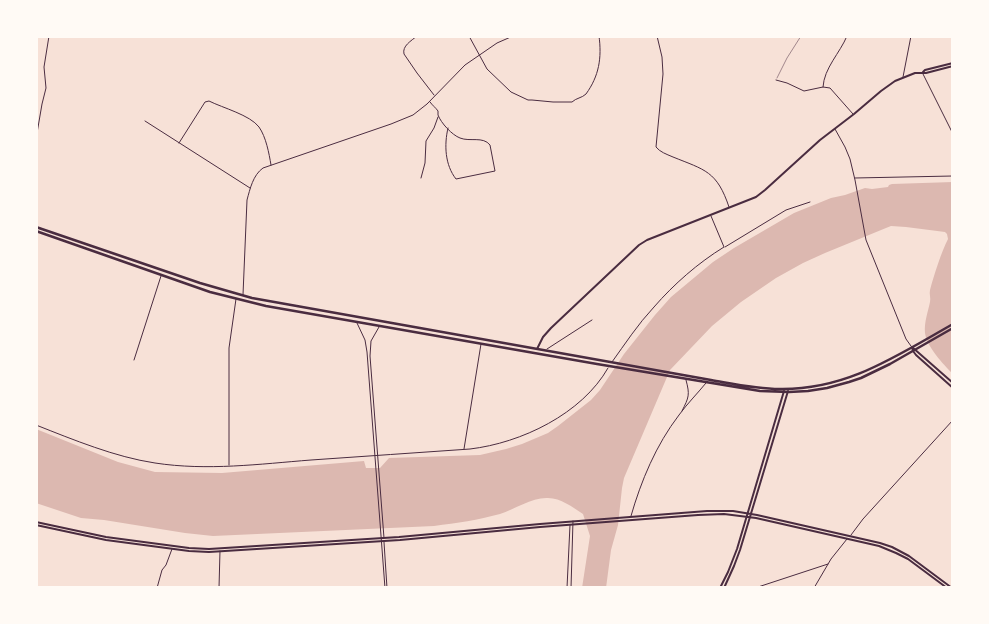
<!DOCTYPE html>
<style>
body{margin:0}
#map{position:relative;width:989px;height:624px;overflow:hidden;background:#f7e1d7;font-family:Roboto,sans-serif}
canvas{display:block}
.frame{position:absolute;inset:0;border:38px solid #fffaf5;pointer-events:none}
</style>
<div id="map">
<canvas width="989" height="624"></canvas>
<div class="frame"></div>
</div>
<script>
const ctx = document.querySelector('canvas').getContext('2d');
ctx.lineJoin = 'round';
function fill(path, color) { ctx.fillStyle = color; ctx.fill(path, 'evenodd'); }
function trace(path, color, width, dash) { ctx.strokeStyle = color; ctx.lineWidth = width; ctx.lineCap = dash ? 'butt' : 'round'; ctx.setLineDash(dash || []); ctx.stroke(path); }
const water = new Path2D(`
 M 953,182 L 953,374 C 943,364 927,347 925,333 C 924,322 928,312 930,302 C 931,298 929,294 930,290 C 934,275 941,253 948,239 L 947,234 L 945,232 L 906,227 L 891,226 L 886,228 L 825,253 L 803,263 L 776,278 L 741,302 L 712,326 L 670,370 L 624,478 L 622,488 L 618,525 L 611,550 L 606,588 L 582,588 L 590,536 L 583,514 C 572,507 561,498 548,498 C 533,497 515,509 500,514 C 478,520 457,523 434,526 L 213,536 L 185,533 L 104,520 L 81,518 L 36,503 L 36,429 L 118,462 L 155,472 L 222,473 L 364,461 L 366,468 L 380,468 L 389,458 L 480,455 L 506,449 L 522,444 L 548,433 L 558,426 L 591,400 L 600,390 L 624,354 L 655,315 L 671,297 L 713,262 L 734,248 L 794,213 L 831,198 L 845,195 L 865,188 L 872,189 L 888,187 L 889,185 L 892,184 Z`);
const service = new Path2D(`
 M 777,78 L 787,58 L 801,36`);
const minor = new Path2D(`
 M 417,36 C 411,41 402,46 404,54 L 417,73 L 434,95
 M 469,36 L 487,69 L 511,92 L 528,100 L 532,100 L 553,102 L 572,102 C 576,98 582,98 586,94 C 599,76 602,58 599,36
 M 923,74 L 953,134
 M 903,77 L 911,36
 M 776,80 L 787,83 L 804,91 L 823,87 L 830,88 L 853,114
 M 823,87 C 824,68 840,53 847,36
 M 430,102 C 432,105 436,108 438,111 C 438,112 438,114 438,115 C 441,123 452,135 460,138 C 470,142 483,136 490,145 L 495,171 L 456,179 C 445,165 444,145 448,128
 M 145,121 L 250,188
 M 36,139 L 42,104 L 46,88 L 44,67 L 49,36
 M 179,143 L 205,102 L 209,101 C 223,108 250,115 259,127 C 266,137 269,153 271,165
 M 421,178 L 425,163 L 426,141 L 434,128 L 438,117
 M 725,247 L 786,210 L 810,202
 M 243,295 L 247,200 C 250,189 253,175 263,168 L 391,124 L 413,115 L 427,104 L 465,65 L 497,43 L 513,36
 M 547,349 L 592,320
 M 134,360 L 161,276
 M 682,411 C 689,397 690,395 686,380
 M 631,516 C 641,481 656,445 679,415 C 687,404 697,394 706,383
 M 851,535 L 863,519 L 953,420
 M 157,588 L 162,570 L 166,565 L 172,549
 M 219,588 L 220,551
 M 755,588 L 828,564
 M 814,588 L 831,559 L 847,539`);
const tertiary = new Path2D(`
 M 657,36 L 662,57 L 663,74 L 656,147 C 660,152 666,154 673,157 C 705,170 717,171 729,207
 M 835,129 L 845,147 L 850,159 L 855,180 L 866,240 L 906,339 L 911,346
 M 855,178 L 953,176
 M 357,323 L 365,340 L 367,352 L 385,588
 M 379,327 L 371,341 L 370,356 L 384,538
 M 612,362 C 625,344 638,324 654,307 C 674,284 698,263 724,247 L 711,216
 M 36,425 C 74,440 115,457 155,463 C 207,471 260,464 311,460 C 364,456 417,453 470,449 C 521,443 582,414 608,368
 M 464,449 L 481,344
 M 229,465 L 229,348 L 236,299
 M 384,542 L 387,588
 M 567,588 L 570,525
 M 571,588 L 573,521`);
const secondary = new Path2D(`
 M 923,72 L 925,70 L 953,63
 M 912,347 L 913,351 L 916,355 L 953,388
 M 912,347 L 953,383
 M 537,349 L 543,337 L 551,328 L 639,245 L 647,240 L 756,197 L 765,190 L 820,140 L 854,114 L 881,91 L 895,81 L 915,73 L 926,73 L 953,66
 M 36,522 L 106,537 L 189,548 L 209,549 L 399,537 L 540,524 L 707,511 L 733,511 L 757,515 L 880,543 L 892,547 L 909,556 L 952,588
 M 36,525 L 106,540 L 189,551 L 209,552 L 400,540 L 540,527 L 698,515 L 724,514 L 756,518 L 879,546 L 896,553 L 908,559 L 947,588
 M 720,588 L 728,572 L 737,549 L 784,391
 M 724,588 L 734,566 L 740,550 L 788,391`);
const trunk = new Path2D(`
 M 36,227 L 200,283 L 252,298 L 711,380 C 734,384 756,389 780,389 C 847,390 896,356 953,324
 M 36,231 L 210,292 L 266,306 L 597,364 L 760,391 L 789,392 L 808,391 L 827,388 L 849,382 L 861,378 L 890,364 L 953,328`);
fill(water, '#dcb8b0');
trace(service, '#4a2c40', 0.5);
trace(minor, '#4a2c40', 1);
trace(tertiary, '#4a2c40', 1);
trace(secondary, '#4a2c40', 2);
trace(trunk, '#4a2c40', 2.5);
</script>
